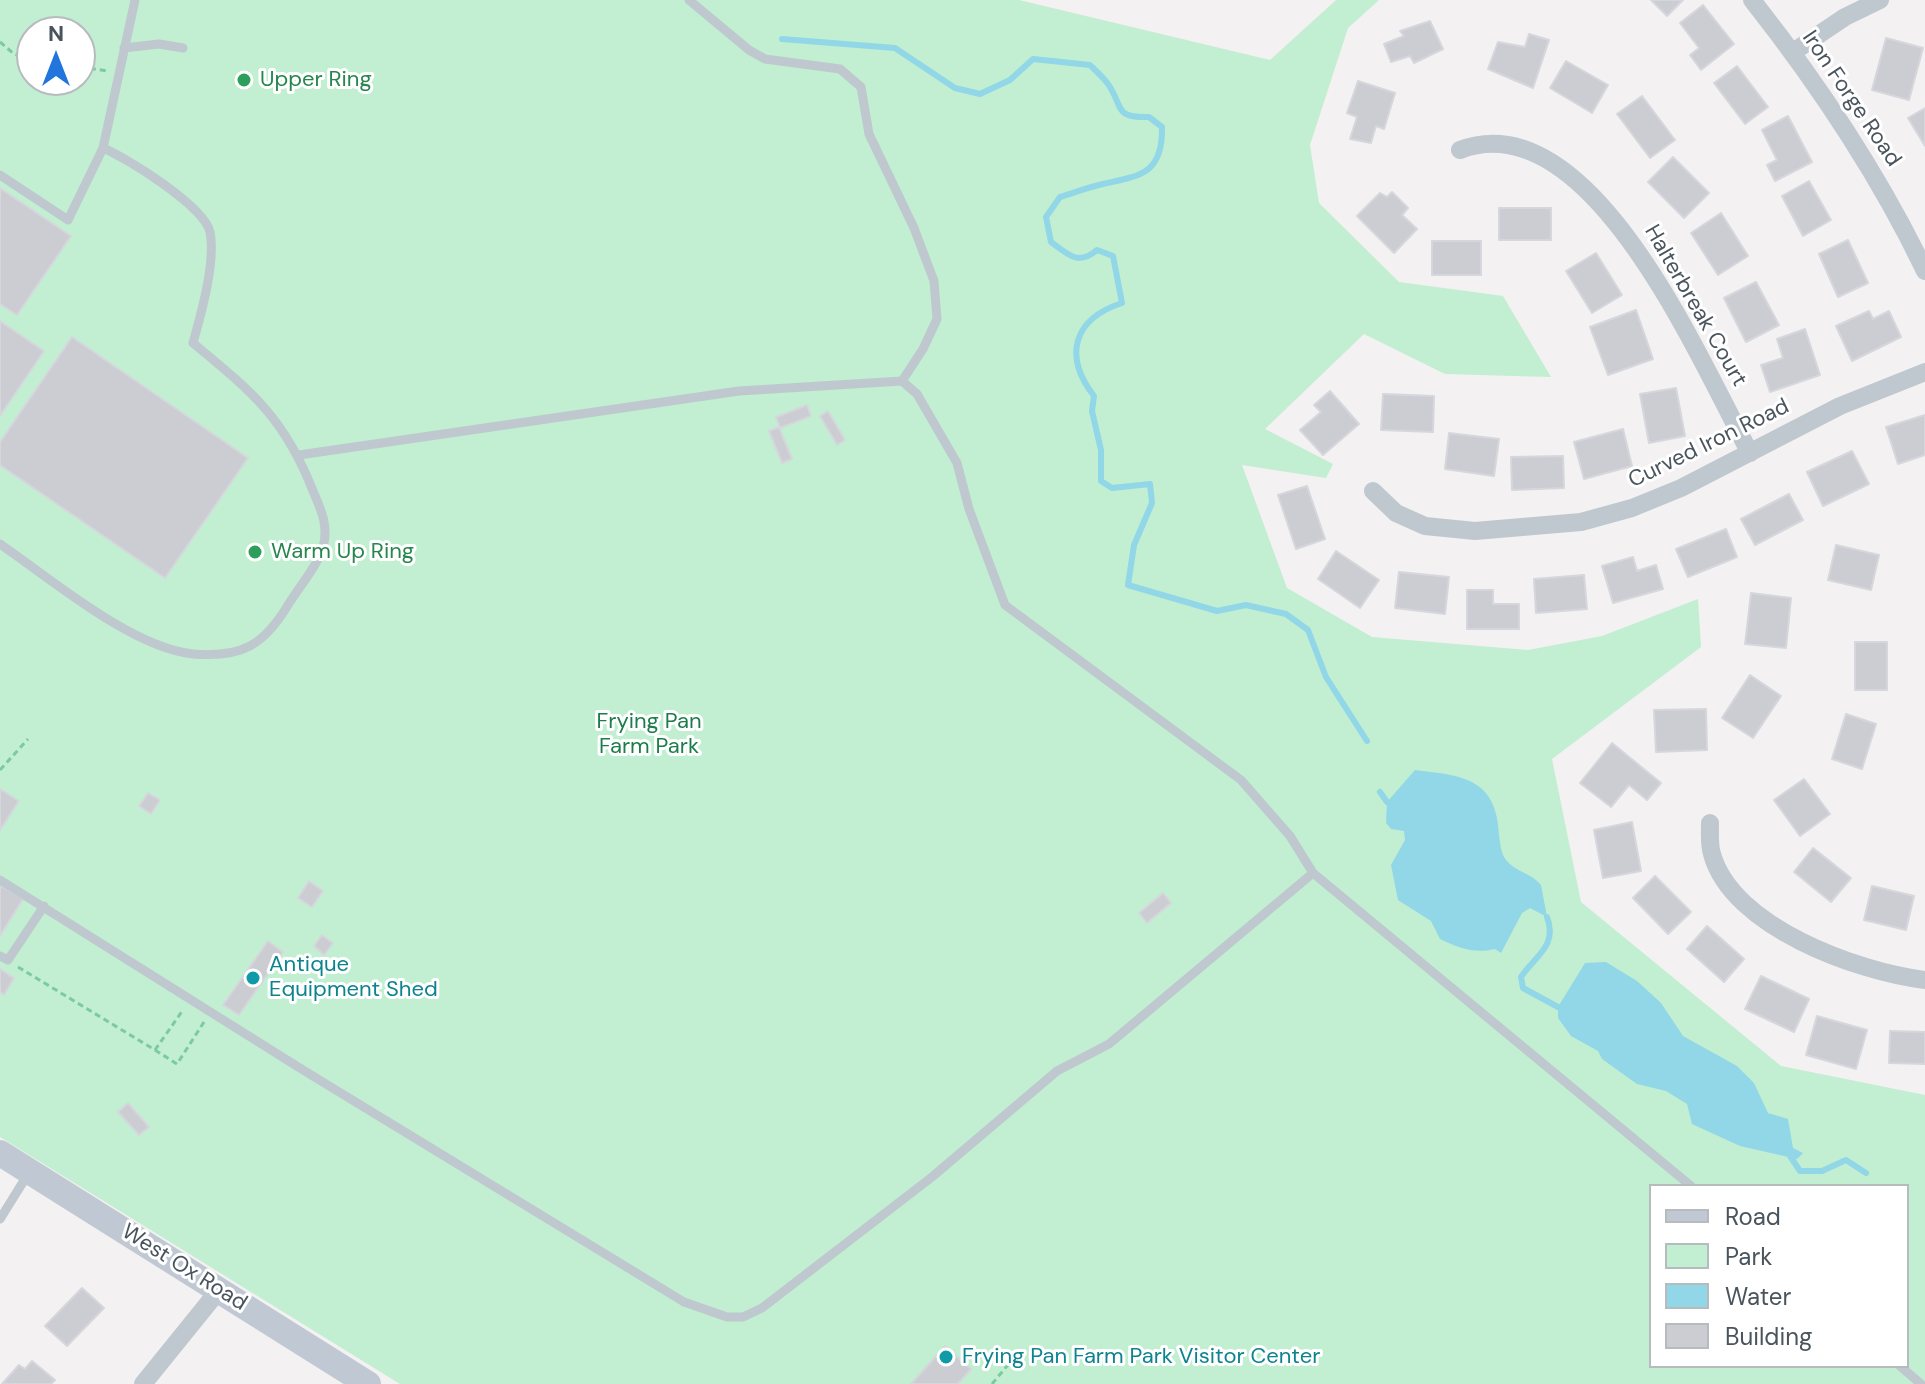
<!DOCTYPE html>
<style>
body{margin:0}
#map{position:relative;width:1925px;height:1384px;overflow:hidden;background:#f3f1f1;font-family:"DM Sans",sans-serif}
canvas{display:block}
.legend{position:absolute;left:1649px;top:1184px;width:260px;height:184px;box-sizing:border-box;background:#fff;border:2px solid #b6bbbe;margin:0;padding:10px 14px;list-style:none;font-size:24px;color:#49545d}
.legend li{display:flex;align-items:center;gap:16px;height:40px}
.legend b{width:40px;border:2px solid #b6bbbe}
.north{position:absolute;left:16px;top:16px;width:80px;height:80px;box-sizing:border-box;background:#fff;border:2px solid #b6bbbe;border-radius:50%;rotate:0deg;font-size:22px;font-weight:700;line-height:32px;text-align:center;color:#49545d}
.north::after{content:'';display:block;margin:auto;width:28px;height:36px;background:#2275dc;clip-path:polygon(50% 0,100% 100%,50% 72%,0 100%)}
</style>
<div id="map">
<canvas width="1925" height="1384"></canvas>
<ul class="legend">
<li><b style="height:10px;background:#c0c9d3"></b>Road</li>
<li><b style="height:22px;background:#c2eed2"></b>Park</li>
<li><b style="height:22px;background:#91d7e8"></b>Water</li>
<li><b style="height:22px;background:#cbcdd3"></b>Building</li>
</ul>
<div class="north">N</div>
</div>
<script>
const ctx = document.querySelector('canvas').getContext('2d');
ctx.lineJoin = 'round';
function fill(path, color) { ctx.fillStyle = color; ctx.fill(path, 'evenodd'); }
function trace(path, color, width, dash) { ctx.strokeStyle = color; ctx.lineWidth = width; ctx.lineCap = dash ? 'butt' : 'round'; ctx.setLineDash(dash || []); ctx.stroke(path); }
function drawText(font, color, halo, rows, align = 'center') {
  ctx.font = font + ' "DM Sans",sans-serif'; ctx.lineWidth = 6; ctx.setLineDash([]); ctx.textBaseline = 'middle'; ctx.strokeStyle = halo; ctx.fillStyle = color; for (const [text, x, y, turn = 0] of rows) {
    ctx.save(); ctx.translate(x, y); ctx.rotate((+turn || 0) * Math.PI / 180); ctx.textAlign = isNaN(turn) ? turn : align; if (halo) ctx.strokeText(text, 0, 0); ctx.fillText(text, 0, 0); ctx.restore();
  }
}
const green = new Path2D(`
 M 0,0 L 1019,0 L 1270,60 L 1336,0 L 1379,0 L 1348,28 L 1310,145 L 1319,203 L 1399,282 L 1503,296 L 1551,377 L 1445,374 L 1364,334 L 1265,429 L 1333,464 L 1326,478 L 1242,465 L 1287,588 L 1372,637 L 1528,650 L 1602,636 L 1698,599 L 1701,647 L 1552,759 L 1581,902 L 1781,1066 L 1925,1095 L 1925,1384 L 400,1384 L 0,1137 ZM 32,32 L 80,32 L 80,80 L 32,80 ZM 1651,1186 L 1907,1186 L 1907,1366 L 1651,1366 Z`);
const water = new Path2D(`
 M 1415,770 C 1452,775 1489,775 1497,818 C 1499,829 1499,845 1503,855 C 1510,871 1531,872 1541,885 L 1547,917 L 1530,908 L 1522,913 L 1501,953 L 1495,949 C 1474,954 1459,948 1440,939 L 1431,921 L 1398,900 L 1391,865 L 1405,840 L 1404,831 L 1391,829 L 1386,823 L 1387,802 Z
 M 1606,962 L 1637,981 L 1661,1003 L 1683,1036 L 1737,1066 L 1754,1083 L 1768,1113 L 1788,1119 L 1793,1148 L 1803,1153 L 1797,1159 L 1740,1146 L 1692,1124 L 1687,1104 L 1666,1091 L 1637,1084 L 1602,1059 L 1598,1051 L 1571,1036 L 1558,1018 L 1558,1007 L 1585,963 Z`);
const stream = new Path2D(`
 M 782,39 L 895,48 L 955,88 L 980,94 L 1010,80 L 1033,59 L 1090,65 C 1096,71 1103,77 1108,84 C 1124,107 1113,118 1149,117 L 1162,127 C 1163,174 1140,176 1103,184 C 1088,187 1074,193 1060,197 L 1046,217 L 1051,242 C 1069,255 1078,266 1097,250 L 1113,256 L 1122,303 C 1073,319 1063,356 1094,396 L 1092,411 L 1101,450 L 1101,481 L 1112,488 L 1150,484 L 1152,503 L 1134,545 L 1128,585 L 1217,611 L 1246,605 L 1286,614 L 1308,630 L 1326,677 L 1367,741
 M 1380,792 L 1387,802
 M 1547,917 C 1558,946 1535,956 1521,977 L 1523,988 L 1558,1007
 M 1790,1156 L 1800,1171 L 1822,1171 L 1846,1160 L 1866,1173`);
const building = new Path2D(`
 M 1651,0 L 1683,0 L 1667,16 Z
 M 1703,5 L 1734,44 L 1701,70 L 1690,55 L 1699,48 L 1680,23 Z
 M 1430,21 L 1443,49 L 1414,63 L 1410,56 L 1391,62 L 1384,44 L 1404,36 L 1400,31 Z
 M 1529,34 L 1549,40 L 1533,88 L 1488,69 L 1498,42 L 1525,47 Z
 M 1886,38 L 1923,48 L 1909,100 L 1872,90 Z
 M 1566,61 L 1608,85 L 1592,113 L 1550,88 Z
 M 1737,66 L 1768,107 L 1745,124 L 1714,83 Z
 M 1358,81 L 1395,93 L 1384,129 L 1376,126 L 1371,143 L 1350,139 L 1357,117 L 1347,113 Z
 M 1642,96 L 1675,140 L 1650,158 L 1617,114 Z
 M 1925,108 L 1925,146 L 1908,118 Z
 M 1788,116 L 1812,162 L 1775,181 L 1767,165 L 1777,160 L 1762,130 Z
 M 1673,157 L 1709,193 L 1684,218 L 1648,182 Z
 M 1809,181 L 1831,220 L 1803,236 L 1782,196 Z
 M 0,188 L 71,236 L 17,315 L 0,304 Z
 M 1392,192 L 1408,208 L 1402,215 L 1417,229 L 1394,253 L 1357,216 L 1380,193 L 1387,197 Z
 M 1499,208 L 1551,208 L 1551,240 L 1499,240 Z
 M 1721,213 L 1748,256 L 1718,275 L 1691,233 Z
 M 1848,240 L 1868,283 L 1838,297 L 1819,254 Z
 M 1432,241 L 1481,241 L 1481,275 L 1432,275 Z
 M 1596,253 L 1622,295 L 1592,313 L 1566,271 Z
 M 1756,282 L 1779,325 L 1746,342 L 1724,298 Z
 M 1636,310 L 1653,359 L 1608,375 L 1590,327 Z
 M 1869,311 L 1873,319 L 1889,311 L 1901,337 L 1852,361 L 1836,326 Z
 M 0,321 L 44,351 L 0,416 Z
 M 1805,329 L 1820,375 L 1770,392 L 1761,365 L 1783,358 L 1777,339 Z
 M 72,337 L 248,458 L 165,578 L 0,465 L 0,442 Z
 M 1676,388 L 1685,436 L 1649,443 L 1640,394 Z
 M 1330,391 L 1359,424 L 1323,455 L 1300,430 L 1321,412 L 1314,405 Z
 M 1383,394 L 1434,396 L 1433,432 L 1381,430 Z
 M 807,405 L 811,416 L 780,428 L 776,417 Z
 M 828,411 L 845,440 L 837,445 L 820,416 Z
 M 1925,415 L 1925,455 L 1898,464 L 1886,427 Z
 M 779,427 L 792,459 L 782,463 L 769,431 Z
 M 1623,429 L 1632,466 L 1584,479 L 1574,442 Z
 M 1449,433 L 1499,439 L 1494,476 L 1445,469 Z
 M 1852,451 L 1869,484 L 1823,506 L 1807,472 Z
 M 1563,456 L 1564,488 L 1512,490 L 1511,457 Z
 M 1307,486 L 1325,539 L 1296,549 L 1278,495 Z
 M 1789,494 L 1803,520 L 1755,545 L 1741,519 Z
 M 1726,529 L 1737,557 L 1688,577 L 1676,549 Z
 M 1836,545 L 1879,555 L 1871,590 L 1828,580 Z
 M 1336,551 L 1379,580 L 1360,608 L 1318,579 Z
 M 1633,557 L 1637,571 L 1656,565 L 1663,589 L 1613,603 L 1602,566 Z
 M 1399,572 L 1449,577 L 1445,614 L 1395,608 Z
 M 1584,575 L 1587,609 L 1536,613 L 1534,579 Z
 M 1467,590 L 1493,590 L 1493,604 L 1519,604 L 1519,629 L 1467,629 Z
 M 1751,593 L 1791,598 L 1786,648 L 1745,644 Z
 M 1855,642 L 1887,642 L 1887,690 L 1855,690 Z
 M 1750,675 L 1781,696 L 1753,738 L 1722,718 Z
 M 1706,709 L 1707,750 L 1656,752 L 1654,710 Z
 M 1846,714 L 1876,724 L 1862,769 L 1832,759 Z
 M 1612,743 L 1661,783 L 1647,800 L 1629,785 L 1611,807 L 1580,783 Z
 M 1804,779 L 1830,814 L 1800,836 L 1774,800 Z
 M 0,789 L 19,801 L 0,830 Z
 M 148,793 L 160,800 L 151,814 L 139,806 Z
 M 1632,822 L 1641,871 L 1603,878 L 1594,830 Z
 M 1813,848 L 1851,878 L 1831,902 L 1794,872 Z
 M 1655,876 L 1691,912 L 1668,934 L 1633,898 Z
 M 309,881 L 323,891 L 312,907 L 298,898 Z
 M 0,885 L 23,899 L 0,936 Z
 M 1872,886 L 1914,896 L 1906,930 L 1864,920 Z
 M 1163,893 L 1171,903 L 1147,923 L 1139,913 Z
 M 1707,926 L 1744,959 L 1724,982 L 1687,949 Z
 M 322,935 L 333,943 L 324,955 L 314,946 Z
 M 268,941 L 283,952 L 239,1015 L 223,1005 Z
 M 0,969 L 14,978 L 4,995 L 0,992 Z
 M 1761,976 L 1809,999 L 1794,1032 L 1745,1009 Z
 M 1817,1016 L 1867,1030 L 1856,1069 L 1806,1055 Z
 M 1890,1031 L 1925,1032 L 1925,1064 L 1889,1063 Z
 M 128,1103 L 149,1127 L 139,1135 L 118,1112 Z
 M 82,1288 L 104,1308 L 67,1346 L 45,1326 Z
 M 945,1346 L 971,1369 L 958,1384 L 911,1384 Z
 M 32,1361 L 55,1380 L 51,1384 L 2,1384 L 19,1365 L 25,1369 Z`);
const path = new Path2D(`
 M 0,42 L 14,54 L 32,60
 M 80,67 L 108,71
 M 0,770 L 28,739
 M 18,967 L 155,1050 L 183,1010
 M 155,1050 L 177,1064 L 204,1022
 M 992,1384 L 1017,1354`);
const service = new Path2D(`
 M 689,0 L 749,50 L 765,59 L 840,69 L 861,87 L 869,134 L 914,228 L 934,281 L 937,319 L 923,349 L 902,381
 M 124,48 L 159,44 L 183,48
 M 0,175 L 68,220 L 103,148
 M 299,455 L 739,391 L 902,381 L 917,394 L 957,463 L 969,509 L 1005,605 L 1241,780 L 1290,836 L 1313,873 L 1691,1186
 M 0,544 C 51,579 132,648 193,654 C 242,658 264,645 288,605 C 299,587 320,563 324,543 C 328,523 320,508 313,491 C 284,417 252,392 193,343 C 201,314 216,262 210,232 C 204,206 127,158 103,148 L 135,0
 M 0,880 L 303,1070 L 684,1302 L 727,1317 L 743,1317 L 762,1308 L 932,1177 L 1057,1071 L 1109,1044 L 1313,873
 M 0,956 L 8,960 L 44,906
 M 0,1219 L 28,1174
 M 1900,1366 L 1921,1384`);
const minor = new Path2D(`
 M 1752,0 C 1819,85 1878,173 1925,271
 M 1793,52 L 1845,17 L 1880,0
 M 1460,150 C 1591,100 1701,364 1750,453
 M 1373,491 L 1396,513 L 1425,526 L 1475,531 L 1581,522 L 1632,508 L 1681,488 L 1840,406 L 1925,372
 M 1710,823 C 1710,833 1709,845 1712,854 C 1732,927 1858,972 1925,980
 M 143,1384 L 219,1290`);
const secondary = new Path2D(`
 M 0,1153 L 368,1384`);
const markers = [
 [244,80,8,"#2e9e5b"],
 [255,552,8,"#2e9e5b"],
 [253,978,8,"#0f9aa8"],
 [946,1357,8,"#0f9aa8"]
];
const leisureNames = [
 ["Upper Ring",260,80],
 ["Warm Up Ring",271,552]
];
const streetNames = [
 ["Iron Forge Road",1851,99,56],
 ["Halterbreak Court",1695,306,60],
 ["Curved Iron Road",1709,444,-26],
 ["West Ox Road",184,1268,32]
];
const parkNames = [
 ["Frying Pan",649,722],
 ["Farm Park",649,747]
];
const cultureNames = [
 ["Antique",269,965],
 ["Equipment Shed",269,990],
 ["Frying Pan Farm Park Visitor Center",962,1357]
];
fill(green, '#c2eed2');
fill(water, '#91d7e8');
trace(stream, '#91d7e8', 6);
fill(building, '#cbcdd3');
trace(building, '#d5d7dc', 2);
trace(path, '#7ccaa2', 3, [6, 4]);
trace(service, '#bfc8cf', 9);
trace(minor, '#bfc8cf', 18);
trace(secondary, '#c0c9d3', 26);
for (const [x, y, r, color] of markers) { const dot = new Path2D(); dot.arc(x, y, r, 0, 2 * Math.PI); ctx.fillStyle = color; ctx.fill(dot); trace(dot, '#fff', 3); }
drawText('22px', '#27864d', '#fff', leisureNames, 'left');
drawText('22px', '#49545d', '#fff', streetNames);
drawText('22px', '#1c7d4b', '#fff', parkNames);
drawText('22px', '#0d838f', '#fff', cultureNames, 'left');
</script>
